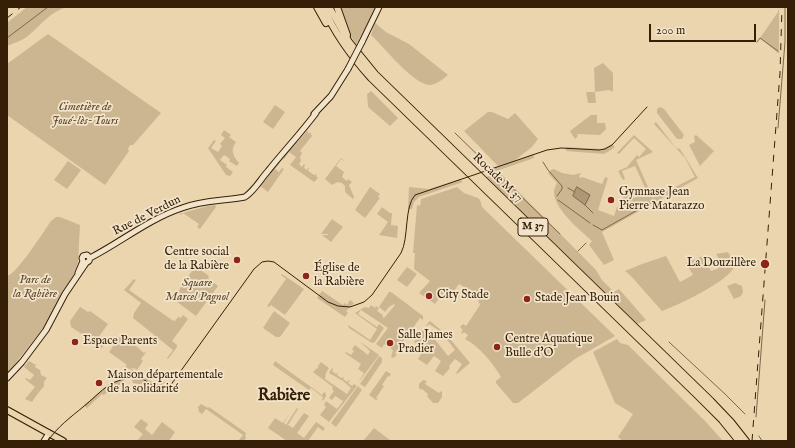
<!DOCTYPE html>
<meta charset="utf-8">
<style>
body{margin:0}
#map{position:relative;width:795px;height:448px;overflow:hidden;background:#ebd5ae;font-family:"IM FELL English",serif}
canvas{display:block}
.frame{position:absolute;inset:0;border:8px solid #361f07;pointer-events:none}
.scale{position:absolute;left:649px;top:24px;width:107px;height:18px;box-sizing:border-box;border:2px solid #361f07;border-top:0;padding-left:5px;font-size:12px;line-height:14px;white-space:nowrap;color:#361f07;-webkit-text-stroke:3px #f2e4ca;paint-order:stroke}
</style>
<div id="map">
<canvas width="795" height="448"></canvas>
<div class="frame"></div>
<div class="scale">200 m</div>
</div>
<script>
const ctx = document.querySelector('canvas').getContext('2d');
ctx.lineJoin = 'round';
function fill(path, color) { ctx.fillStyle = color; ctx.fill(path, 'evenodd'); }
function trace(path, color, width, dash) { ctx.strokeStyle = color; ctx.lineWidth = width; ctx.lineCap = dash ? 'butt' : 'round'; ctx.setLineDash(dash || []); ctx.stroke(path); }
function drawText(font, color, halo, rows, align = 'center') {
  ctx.font = font + ' "IM FELL English",serif'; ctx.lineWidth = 3.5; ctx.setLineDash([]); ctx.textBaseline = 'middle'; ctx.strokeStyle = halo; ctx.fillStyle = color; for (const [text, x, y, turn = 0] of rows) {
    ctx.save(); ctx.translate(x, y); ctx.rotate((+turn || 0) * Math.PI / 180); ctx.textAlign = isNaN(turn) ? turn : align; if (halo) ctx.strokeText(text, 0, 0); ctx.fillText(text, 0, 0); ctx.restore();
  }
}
const green = new Path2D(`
 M 27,7 L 67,7 C 51,11 41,25 29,35 C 23,41 13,43 7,46 L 7,23 Z
 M 339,7 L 376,7 L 356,45 L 346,26 Z
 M 779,7 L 779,54 L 760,38 L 778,12 Z
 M 375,23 L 386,32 L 409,44 L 448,75 C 443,79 436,85 429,85 C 412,83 384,47 371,35 Z
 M 48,34 L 161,113 L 133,145 L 130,145 L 128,149 L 129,151 L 105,185 L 7,115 L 7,64 Z
 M 603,63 L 613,73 L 613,92 L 609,90 L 595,92 L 596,103 L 588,103 L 586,92 L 595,92 L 594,68 Z
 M 371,91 L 398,118 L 390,126 L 368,107 L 367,94 Z
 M 275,105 L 285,112 L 273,129 L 263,122 Z
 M 660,107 L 664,109 L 684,135 L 682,139 L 677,139 L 657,113 L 657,109 Z
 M 488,112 L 492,112 L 508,119 L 515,113 L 538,139 L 532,147 L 514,161 L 533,154 L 534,158 L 491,173 L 488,170 L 498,166 L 464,131 Z
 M 591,115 L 597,115 L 597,123 L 605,123 L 606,129 L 600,135 L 577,134 L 578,136 L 575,139 L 570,131 Z
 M 656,122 L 676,148 L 680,149 L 698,178 L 602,232 L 614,260 L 604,265 L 589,245 L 592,241 C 580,230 554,209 554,192 C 554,189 556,185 557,183 L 548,173 L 551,170 L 554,169 L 562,173 L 573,175 L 581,173 L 579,177 L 581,178 L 582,177 L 602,184 L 605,177 L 608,178 L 598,210 L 614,216 L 617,207 L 619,208 L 626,190 L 629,192 L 630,194 L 632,193 L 634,198 L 647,192 L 635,166 L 622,171 L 625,179 L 623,180 L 618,171 L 627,167 L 637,155 L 639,157 L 646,149 L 634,138 L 619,154 L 617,153 L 634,135 L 653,152 L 636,160 L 653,198 L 695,177 L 685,158 L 654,124 Z
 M 224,130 L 231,135 L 229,137 L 236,142 C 230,150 233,156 239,163 L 237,166 L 229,161 L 230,159 L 224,155 L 220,160 L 227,165 L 226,167 L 233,172 L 230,176 L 226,175 L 208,148 L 214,140 L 216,141 L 211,148 L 218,152 L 222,146 L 220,144 L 225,138 L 221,135 Z
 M 307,131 L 308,131 L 308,132 L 309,134 L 310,132 L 312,136 L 300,151 L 302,153 L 300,157 L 301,161 L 299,164 L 302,167 L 304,164 L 305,165 L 304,168 L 307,170 L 308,168 L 309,168 L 308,171 L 314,175 L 317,174 L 316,176 L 318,178 L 314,182 L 290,165 L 296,157 L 289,152 L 284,159 L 283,158 Z
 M 696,135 L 714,151 L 700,166 L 689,145 L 695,142 L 694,136 Z
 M 612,144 L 615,147 L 611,150 L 604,154 L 566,151 L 566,147 L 602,149 Z
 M 281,157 L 280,162 L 275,169 L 279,172 L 282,168 L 284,169 L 268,192 L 260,186 Z
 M 341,158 L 346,162 L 341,159 L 336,166 L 344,172 L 342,177 L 347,181 L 348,179 L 352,182 L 349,185 L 354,197 L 353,199 L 345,192 L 345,186 L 342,183 L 337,182 L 332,185 L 325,179 Z
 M 68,161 L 81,170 L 67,189 L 54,180 Z
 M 499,172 L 596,270 L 602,280 L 614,292 L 619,289 L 646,320 L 637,324 L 486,177 Z
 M 460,179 L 463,182 L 419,197 L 414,202 L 412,209 L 408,209 L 409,187 L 429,189 Z
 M 370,187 L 380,194 L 378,197 L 380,198 L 365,218 L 355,210 Z
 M 457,187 L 464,193 L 478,198 L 480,200 L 482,207 L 615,336 L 575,359 L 518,403 L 513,403 L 496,383 L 496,381 L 501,377 C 493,363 479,346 465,339 L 468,335 L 464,332 L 462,334 L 461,332 L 463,330 L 460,327 L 463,324 L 466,326 L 480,305 L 478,300 L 469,292 L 470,291 L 459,284 L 452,294 L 454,296 L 452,296 L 449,293 L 446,293 L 444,295 L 442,294 L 435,304 L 419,293 L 430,281 L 414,269 L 415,253 L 413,253 L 417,205 L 420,206 L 421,199 Z
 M 215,205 L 216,207 L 200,229 L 197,227 L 199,224 L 183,213 L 181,215 L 179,214 L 208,206 Z
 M 382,207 L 390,213 L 392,213 L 391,225 L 398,226 L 397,238 L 379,235 L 388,222 L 377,214 Z
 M 56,217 L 60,217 L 80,225 L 78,263 L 74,274 L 44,327 L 7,374 L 7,276 C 16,275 44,231 51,221 Z
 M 332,219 L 343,227 L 331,242 L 322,235 L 328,235 L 328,234 L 321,234 Z
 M 728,252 L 735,264 C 733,280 678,305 662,311 L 630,275 L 625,271 L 642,264 L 666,256 L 680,282 L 693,275 L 686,263 L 703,256 L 711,271 L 717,269 L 723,265 L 716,254 Z
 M 407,267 L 417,274 L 407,287 L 397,280 Z
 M 194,268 L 197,270 L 198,268 L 209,276 L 208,278 L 218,286 L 196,316 L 173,299 Z
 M 282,274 L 304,289 L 285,315 L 271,305 L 269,307 L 267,306 L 286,279 L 281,275 Z
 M 134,279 L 136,280 L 129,290 L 172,320 L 175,321 L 178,317 L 181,318 L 183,315 L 188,319 L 172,341 L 177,345 L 177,347 L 168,359 L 167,358 L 173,350 L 133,318 L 134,313 L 141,303 L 124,290 Z
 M 735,283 L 742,286 L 743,292 L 741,296 L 734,299 L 727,286 Z
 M 322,291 L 343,305 L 345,303 L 347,305 L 350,300 L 354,303 L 346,311 L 348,313 L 345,317 L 317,298 Z
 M 389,292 L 391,292 L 423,316 L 423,320 L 420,318 L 395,353 L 397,355 L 393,358 L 391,357 L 393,350 L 384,344 L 382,348 L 376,344 L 388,328 L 361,310 L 358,314 L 377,327 L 379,324 L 384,328 L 375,342 L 372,343 L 349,328 L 348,325 L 370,340 L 377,329 L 355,313 L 365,307 L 369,308 L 371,305 L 375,308 L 376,306 L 379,308 L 377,311 L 383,315 L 382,316 L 384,318 L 395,305 L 394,304 L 389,307 L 385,312 L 379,307 Z
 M 80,307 L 88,312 L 90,311 L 108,324 L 95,342 L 100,346 L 104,341 L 106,342 L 101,349 L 91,342 L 91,340 L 71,327 L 70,321 Z
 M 274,311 L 290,323 L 280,337 L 276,337 L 263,328 Z
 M 430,321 L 446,334 L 470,363 L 457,374 L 456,373 L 462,364 L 455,359 L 449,366 L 450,368 L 443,376 L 435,371 L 441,361 L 434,356 L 427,365 L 418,359 L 424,349 L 414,342 L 425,327 L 426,327 L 424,331 L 433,337 L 448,356 L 455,350 L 441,332 L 439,334 L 437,332 L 438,330 L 429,324 L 427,326 L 426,325 Z
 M 122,334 L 144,353 L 147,351 L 141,359 L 143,361 L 137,370 L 134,368 L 129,369 L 125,367 L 127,365 L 109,352 Z
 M 617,339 L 620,343 L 628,345 L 706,422 L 723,441 L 623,441 L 618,437 L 633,414 L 615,403 L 593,352 Z
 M 359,341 L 379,355 L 358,383 L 364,373 L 358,369 L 361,364 L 345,353 L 346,352 L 351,355 L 354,351 L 352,349 L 355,345 L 368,355 L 370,351 Z
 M 379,356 L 382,358 L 382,362 L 365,387 L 360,384 Z
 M 29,361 L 36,365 L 35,367 L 40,370 L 41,375 L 47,378 L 44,382 L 44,386 L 36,396 L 32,402 L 25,399 L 35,387 L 25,379 L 26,378 L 30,380 L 34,375 L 24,367 Z
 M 275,361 L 322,395 L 324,392 L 326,394 L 326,396 L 323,401 L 322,400 L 323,397 L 311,388 L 309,390 L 273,365 Z
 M 321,362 L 329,368 L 326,373 L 325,379 L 347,394 L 351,388 L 343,381 L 329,373 L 332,368 L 333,369 L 332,371 L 336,374 L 338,372 L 337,375 L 341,378 L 344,377 L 343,379 L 347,382 L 349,380 L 350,380 L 348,383 L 352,386 L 354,384 L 357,386 L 329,422 L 320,415 L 326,407 L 324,405 L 326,401 L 337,409 L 343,401 L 335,396 L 332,400 L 329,398 L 334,391 L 332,389 L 333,387 L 313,372 L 316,369 L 318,368 L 318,366 Z
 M 132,369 C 145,374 153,390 166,381 L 156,392 L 145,385 L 133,383 L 131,376 L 132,376 L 130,370 Z
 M 386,371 L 391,374 L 389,377 L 388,376 L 382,385 L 384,386 L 376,398 L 378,399 L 376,400 L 369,395 Z
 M 124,379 L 124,384 L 113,387 L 104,395 L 102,394 L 87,408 L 84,405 L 108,385 Z
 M 423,380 L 427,381 L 425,384 L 439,393 L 441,391 L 442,392 L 442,397 L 438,403 L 433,403 L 427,396 L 428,394 L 422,389 L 421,390 L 419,388 L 419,384 Z
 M 358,386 L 362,390 L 336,427 L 331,423 Z
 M 201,404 L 208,408 L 209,407 L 246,433 L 245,436 L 246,437 L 245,440 L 239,440 L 243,435 L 206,409 L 202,414 L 199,412 L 198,407 Z
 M 297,408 L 298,409 L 288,425 L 293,428 L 304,413 L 309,416 L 297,433 L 304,438 L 316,422 L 325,428 L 323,431 L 318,427 L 308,441 L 287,441 L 268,428 L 275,418 L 283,423 L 289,414 L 284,423 L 286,425 Z
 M 141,419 L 148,424 L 145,429 L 152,435 L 162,422 L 175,432 L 169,441 L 137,441 L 143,434 L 134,427 Z
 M 374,428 L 390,440 L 390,441 L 363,441 Z`);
const water = new Path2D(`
 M 577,187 L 590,195 L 585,205 L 573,196 Z`);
const stream = new Path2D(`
 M 7,38 L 48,7
 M 757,42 L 760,38 L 778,51
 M 778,128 L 785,42 L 785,7
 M 455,133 L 487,164
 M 543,162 L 548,170 L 562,186 L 562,189 L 557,196
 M 502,178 L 560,234
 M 568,188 L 575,192
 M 558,200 L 590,223
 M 585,205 L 593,213
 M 593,225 L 602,230 L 650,203
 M 578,251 L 586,243
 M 669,342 L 725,394 L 745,414
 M 756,417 L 765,300
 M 759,436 L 762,441`);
const secondary = new Path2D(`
 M 362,42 L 379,7
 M 314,114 L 331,96 L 348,69
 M 90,258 C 121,242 149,219 182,208 C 203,200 224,201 245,197 C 255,190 260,180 268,171 C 284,151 301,133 316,113
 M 78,273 L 83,261 L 82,258 L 83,256 L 87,255 L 90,258
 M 7,378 L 22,362 L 46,330 L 65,294 L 86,263 L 89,261 L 90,258
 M 44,441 L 49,433`);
const primary = new Path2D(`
 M 7,410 L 63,441`);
const highway = new Path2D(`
 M 317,7 L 326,23
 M 323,7 C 335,34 351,56 371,78 L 697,395 L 722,420 L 739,441
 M 329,7 L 349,42 L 375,74 L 711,401 L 731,422 L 746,441
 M 337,7 L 347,35`);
const tram = new Path2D(`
 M 48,441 C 57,427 71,417 83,407 C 92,400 100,391 109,385 C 116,381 128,377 136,377 C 149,379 156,394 170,386 L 254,269 L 262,262 L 268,261 L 274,262 L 328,302 L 338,306 L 350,307 L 364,302 L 372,295 L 401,253 C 409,238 404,207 415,195 L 547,150 L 561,148 L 599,150 L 605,149 L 612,145 L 647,107`);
const rail = new Path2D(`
 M 7,18 L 21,7
 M 752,441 L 780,73 L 782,7`);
const secondaryBridge = new Path2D(`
 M 348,69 L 362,42`);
const markers = [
 [611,200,4,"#8f2418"],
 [237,260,4,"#8f2418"],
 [765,264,5,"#8f2418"],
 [306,276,4,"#8f2418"],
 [429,296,4,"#8f2418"],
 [527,299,4,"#8f2418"],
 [75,342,4,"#8f2418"],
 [390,343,4,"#8f2418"],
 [497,347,4,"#8f2418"],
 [99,383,4,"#8f2418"]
];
const shields = [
 [533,227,30]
];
const shieldNames = [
 ["M 37",533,227]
];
const parkNames = [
 ["Cimetière de",85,108],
 ["Joué-lès-Tours",85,122],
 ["Parc de",35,281],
 ["la Rabière",35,295],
 ["Square",197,284],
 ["Marcel Pagnol",197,298]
];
const streetNames = [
 ["Rocade M 37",497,178,44],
 ["Rue de Verdun",147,216,-27]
];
const poiNames = [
 ["Gymnase Jean",619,193],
 ["Pierre Matarazzo",619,207],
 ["Centre social",229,253,"right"],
 ["de la Rabière",229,267,"right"],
 ["La Douzillère",756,264,"right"],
 ["Église de",314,269],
 ["la Rabière",314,283],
 ["City Stade",437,296],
 ["Stade Jean Bouin",535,299],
 ["Salle James",398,336],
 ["Pradier",398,350],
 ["Centre Aquatique",505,340],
 ["Bulle d'O",505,354],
 ["Espace Parents",83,342],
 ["Maison départementale",107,376],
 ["de la solidarité",107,390]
];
const districtNames = [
 ["Rabière",284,397]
];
fill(green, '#ccb692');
fill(water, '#ad9775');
trace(water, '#7d6749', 1);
trace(stream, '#7d6749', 1);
trace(secondary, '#361f07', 7);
trace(primary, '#361f07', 8);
trace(highway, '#361f07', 8);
trace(secondary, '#f2e4ca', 5);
trace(primary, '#ebd5ae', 5.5);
trace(highway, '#ebd5ae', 6);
trace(tram, '#361f07', 1);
trace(rail, '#361f07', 1, [7, 7]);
trace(secondaryBridge, '#361f07', 7, []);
trace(secondaryBridge, '#f2e4ca', 5);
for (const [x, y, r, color] of markers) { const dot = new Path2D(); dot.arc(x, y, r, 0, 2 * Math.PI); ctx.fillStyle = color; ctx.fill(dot); trace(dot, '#f2e4ca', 1.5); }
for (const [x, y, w] of shields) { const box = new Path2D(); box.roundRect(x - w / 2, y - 9, w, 18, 3); ctx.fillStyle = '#f2e4ca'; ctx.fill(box); trace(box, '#361f07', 1); }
drawText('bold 11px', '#361f07', null, shieldNames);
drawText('italic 12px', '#5c452a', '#f2e4ca', parkNames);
drawText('12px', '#361f07', '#f2e4ca', streetNames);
drawText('12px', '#361f07', '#f2e4ca', poiNames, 'left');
drawText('bold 16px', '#361f07', '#f2e4ca', districtNames);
</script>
